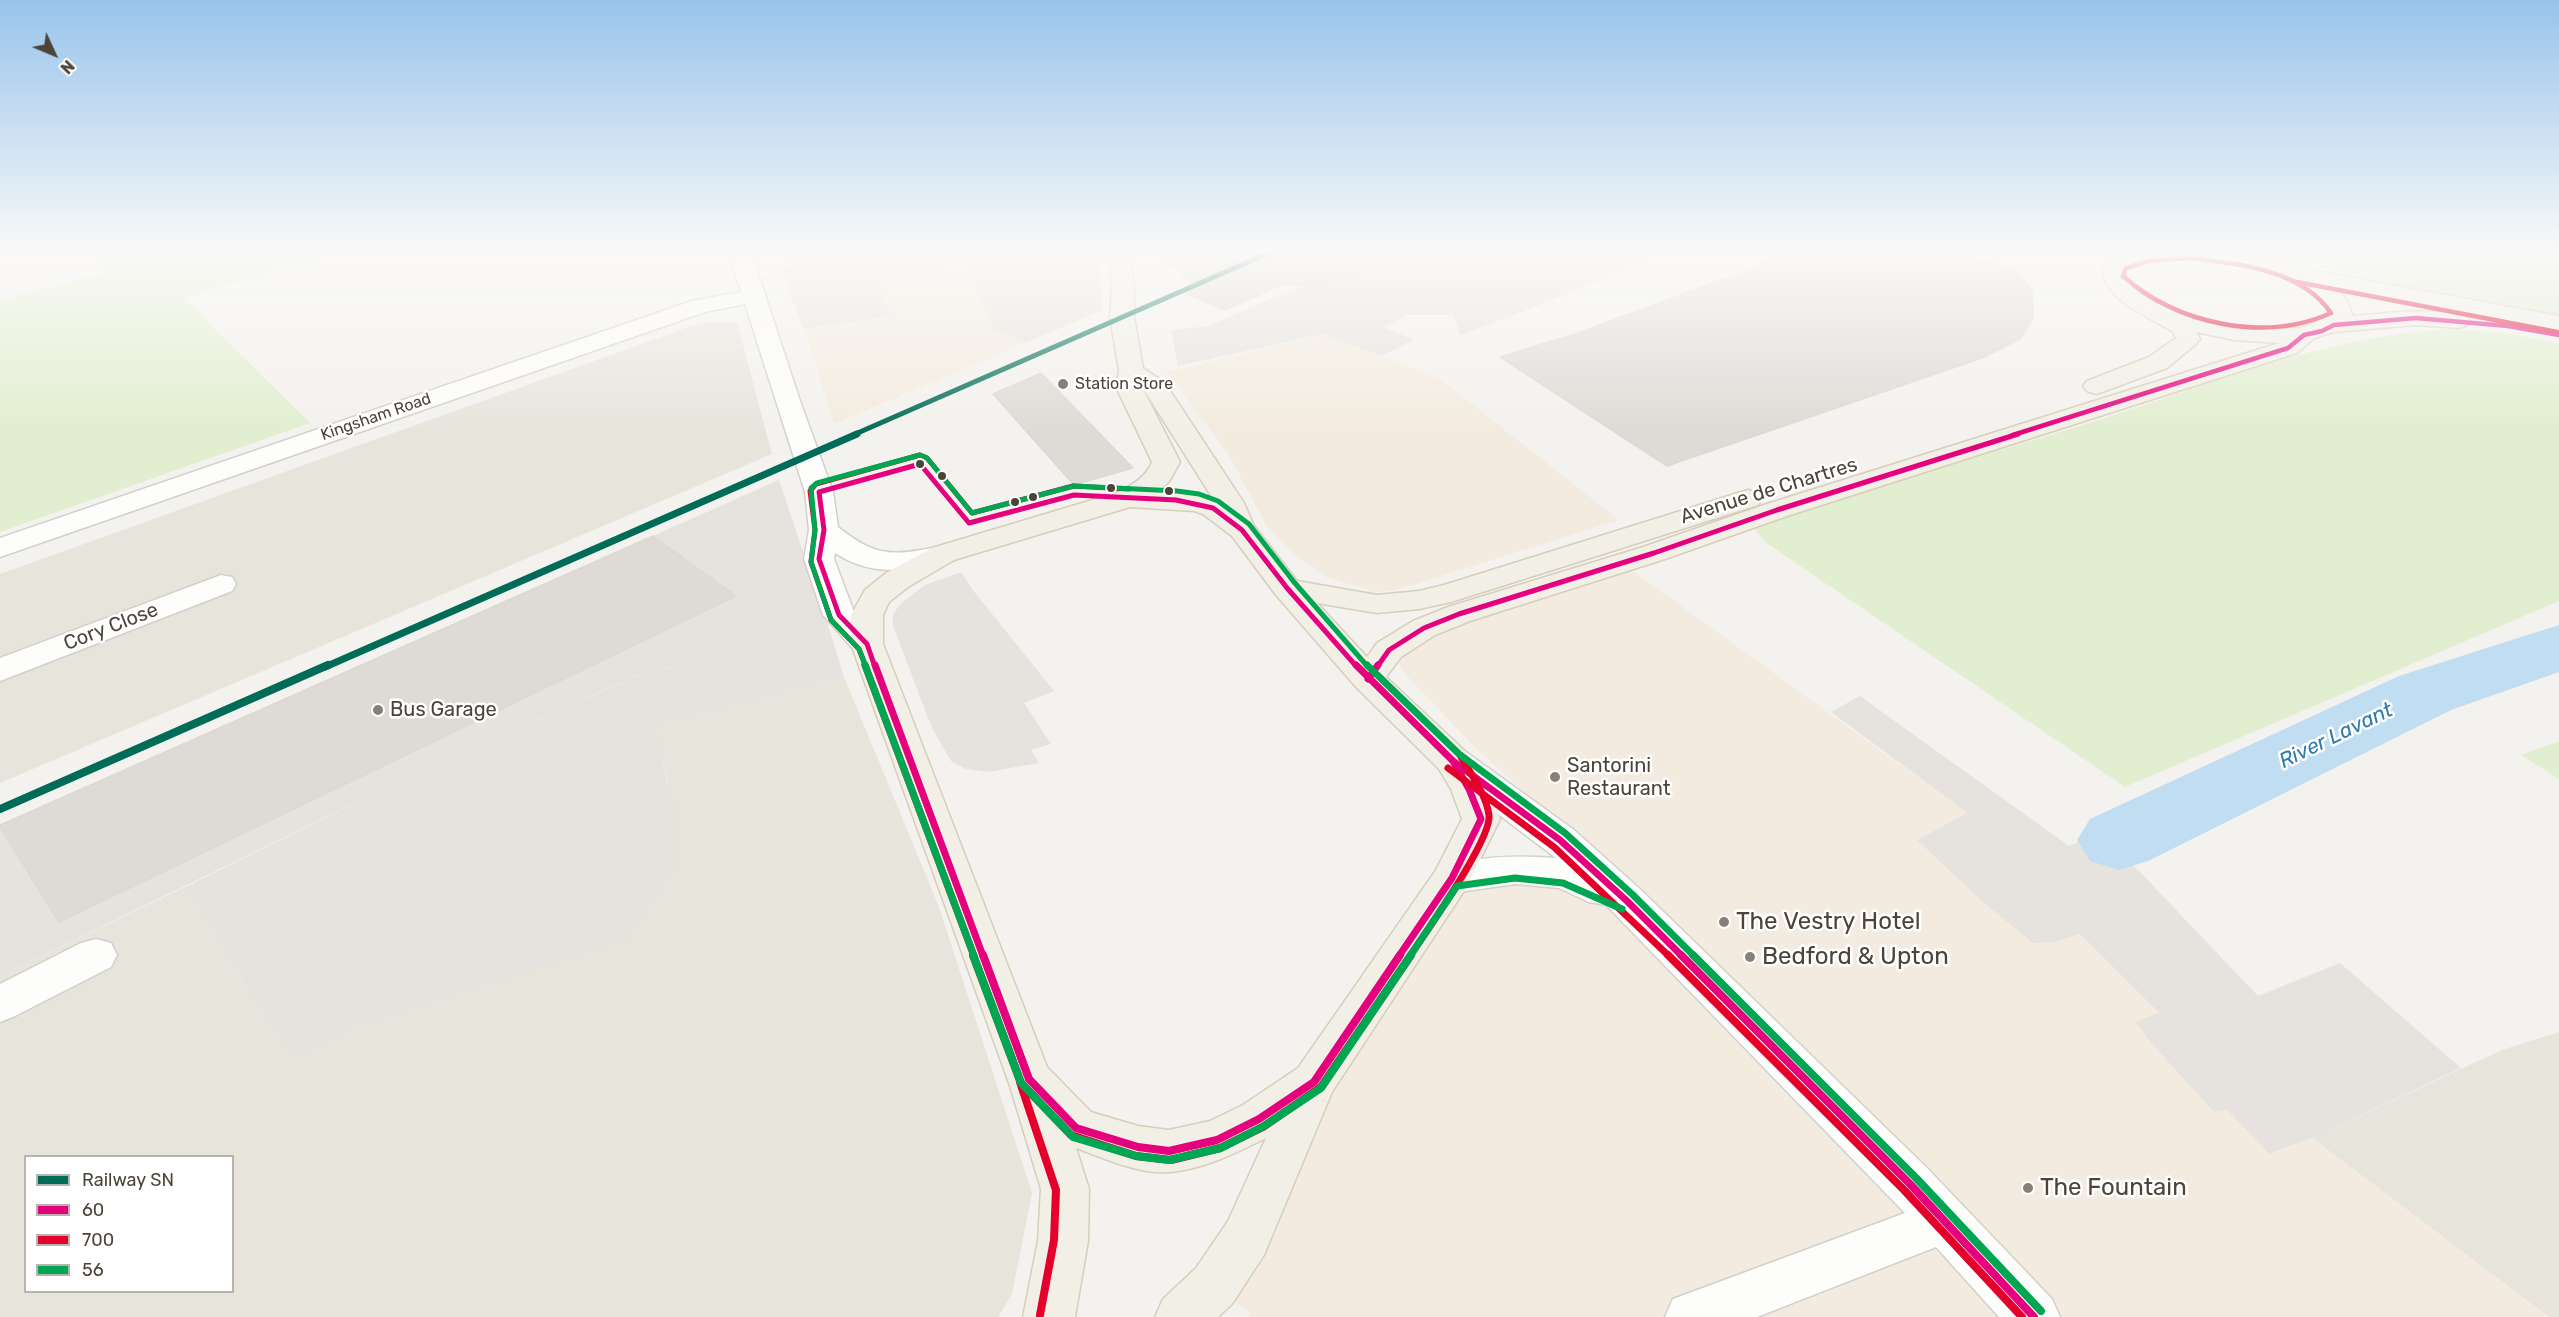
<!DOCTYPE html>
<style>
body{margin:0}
#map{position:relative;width:2559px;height:1317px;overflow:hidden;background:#f4f2ee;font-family:Rubik,sans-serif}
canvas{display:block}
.legend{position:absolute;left:24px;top:1155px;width:210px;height:138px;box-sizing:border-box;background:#fff;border:2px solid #b7b4b0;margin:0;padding:8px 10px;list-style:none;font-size:18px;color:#4b4439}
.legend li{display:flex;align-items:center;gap:12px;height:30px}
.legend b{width:30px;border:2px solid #b7b4b0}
.north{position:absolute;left:24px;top:24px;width:60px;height:60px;-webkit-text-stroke:4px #fff;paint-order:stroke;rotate:134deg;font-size:16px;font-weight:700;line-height:24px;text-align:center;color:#4b4439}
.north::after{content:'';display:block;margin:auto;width:21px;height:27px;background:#4b4439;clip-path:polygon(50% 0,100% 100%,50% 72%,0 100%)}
</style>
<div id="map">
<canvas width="2559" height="1317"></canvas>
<ul class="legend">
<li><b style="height:8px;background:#006b56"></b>Railway SN</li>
<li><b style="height:8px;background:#e5007d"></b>60</li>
<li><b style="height:8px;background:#e4002b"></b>700</li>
<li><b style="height:8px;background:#00a651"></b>56</li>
</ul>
<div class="north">N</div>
</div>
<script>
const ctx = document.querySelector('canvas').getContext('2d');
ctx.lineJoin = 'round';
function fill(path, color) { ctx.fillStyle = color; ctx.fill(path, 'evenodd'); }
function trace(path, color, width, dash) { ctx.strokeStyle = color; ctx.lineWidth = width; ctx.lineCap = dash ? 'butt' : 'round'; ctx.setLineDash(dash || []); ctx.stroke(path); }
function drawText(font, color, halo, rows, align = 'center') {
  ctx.font = font + ' Rubik,sans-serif'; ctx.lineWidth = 5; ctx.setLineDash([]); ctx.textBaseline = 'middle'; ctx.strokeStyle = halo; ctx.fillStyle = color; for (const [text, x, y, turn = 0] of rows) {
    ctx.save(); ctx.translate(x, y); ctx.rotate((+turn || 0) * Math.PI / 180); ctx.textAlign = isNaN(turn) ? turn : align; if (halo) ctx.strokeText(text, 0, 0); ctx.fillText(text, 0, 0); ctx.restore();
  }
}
const residential = new Path2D(`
 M 899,249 L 1097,249 L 1103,310 L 1025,343 L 877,280 L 891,316 L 804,329 L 779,268 L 899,251 Z
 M 703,322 L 737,322 L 772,454 L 0,783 L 0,574 Z
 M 844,677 L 939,907 L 1032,1193 L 1012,1294 L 998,1317 L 0,1317 L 0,976 L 185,887 L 294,1063 L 367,1021 L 668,783 L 653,724 ZM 26,1156 L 232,1156 L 232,1292 L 26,1292 Z
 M 2559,1032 L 2559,1317 L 2549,1317 L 2312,1138 L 2502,1050 Z`);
const commercial = new Path2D(`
 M 786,249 L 899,249 L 899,251 L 789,267 Z
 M 966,265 L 994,330 L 1025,343 L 834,424 L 804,329 L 891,316 L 877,279 Z
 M 1323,334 L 1439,378 L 1619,520 L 1393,591 L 1373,592 L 1328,577 L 1297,557 L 1267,526 L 1227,452 L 1167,372 Z
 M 1622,563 L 1967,813 L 1918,839 L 2056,942 L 2080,934 L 2159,1014 L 2135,1022 L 2214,1112 L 2227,1110 L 2269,1154 L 2312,1138 L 2549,1317 L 1249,1317 L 1248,1311 L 1214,1286 L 1452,878 L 1565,874 L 1572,835 L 1476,748 L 1412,682 L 1389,650 Z`);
const industrial = new Path2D(`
 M 779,480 L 829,628 L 636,676 L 425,769 L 0,976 L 0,825 Z`);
const green = new Path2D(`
 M 2235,249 L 2559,249 L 2559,315 L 2332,271 Z
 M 339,253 L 184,298 L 310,423 L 0,532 L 0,300 L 103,273 L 95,258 L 119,256 Z
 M 2453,329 L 2504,333 L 2559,343 L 2559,601 L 2125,787 L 1765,542 L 1751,524 C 1862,490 1974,459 2086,424 C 2207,386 2325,335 2453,329 Z
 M 2559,741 L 2559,779 L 2521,755 Z`);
const parking = new Path2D(`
 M 1407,249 L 1673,249 L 1543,304 L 1460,335 L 1454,315 L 1407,315 L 1384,327 L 1414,340 L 1382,356 L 1323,334 L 1178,366 L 1171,330 L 1208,326 L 1298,287 L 1319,289 Z
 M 961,572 L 972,589 L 1054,691 L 1024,703 L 1051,744 L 1031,750 L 1039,763 L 988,772 L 966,769 L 951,761 L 932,728 L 893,626 L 893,615 L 900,604 L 925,585 Z
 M 829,628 L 844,677 L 654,724 L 674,812 L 673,869 L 626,939 L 367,1021 L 294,1063 L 185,887 L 425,769 L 637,676 Z
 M 1860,696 L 2069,846 L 2101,831 L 2258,996 L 2340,963 L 2461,1068 L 2312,1138 L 2269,1154 L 2227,1110 L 2214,1112 L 2153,1045 L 2135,1022 L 2159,1013 L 2080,934 L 2056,942 L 2033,943 L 1983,902 L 1917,840 L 1967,813 L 1831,712 Z`);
const stream = new Path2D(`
 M 2109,831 L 2119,840`);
const river = new Path2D(`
 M 2559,625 L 2559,672 L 2451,710 L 2148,861 L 2119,870 L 2090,861 L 2077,840 L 2090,819 L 2399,676 Z`);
const building = new Path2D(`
 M 1191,249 L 1409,249 L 1318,289 L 1286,283 L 1225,310 L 1185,293 L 1198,287 L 1164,260 Z
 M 1787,249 L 1948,249 L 2018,270 L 2033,292 L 2033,318 L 2020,339 L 1982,358 L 1667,466 L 1500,357 L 1575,334 L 1751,269 Z
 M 1041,373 L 1133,468 L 1074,485 L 993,394 Z
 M 653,536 L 736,596 L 59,922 L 0,827 L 0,825 Z`);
const minor = new Path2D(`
 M 728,249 L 750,249 L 799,398 L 833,492 L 838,527 C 867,550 884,557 921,550 C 933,548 942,545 954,548 L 958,554 L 954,560 C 912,571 873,578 835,553 L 834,559 L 854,612 L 883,644 L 879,651 L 867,654 L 855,651 L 823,615 L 804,559 L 809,530 L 805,492 L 745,304 L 705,312 L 0,557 L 0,538 L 692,301 L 741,292 Z
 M 221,575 L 232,577 L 236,584 L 232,591 L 0,681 L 0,658 Z
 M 1453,749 L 1466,752 L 1574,830 L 1641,890 L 1927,1168 L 2052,1299 L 2060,1317 L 1999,1317 L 1936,1247 L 1757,1317 L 1665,1317 L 1673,1299 L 1905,1213 L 1606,905 L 1589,902 L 1559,888 L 1515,884 L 1452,893 L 1438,888 L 1432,878 L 1438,868 C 1477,856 1516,855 1556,858 L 1440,770 L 1435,761 L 1440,752 Z
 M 96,939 L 111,943 L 117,955 L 111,967 L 15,1016 L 0,1022 L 0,984 L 81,943 Z`);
const major = new Path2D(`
 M 1109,249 L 1131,249 L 1134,289 L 1134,317 L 1143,368 L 1165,383 L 1244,503 L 1254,526 L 1297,581 L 1377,595 L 1419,591 L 1444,585 L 1738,493 L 1748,490 L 1758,493 L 1762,499 L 1758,505 L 1451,602 L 1419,609 L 1377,613 L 1317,603 L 1367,657 L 1377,643 L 1413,621 L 1448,607 L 1643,547 L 1767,504 L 2279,343 L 2234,340 L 2196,332 L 2200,339 L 2196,344 L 2167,368 L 2105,391 L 2096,394 L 2087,391 L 2083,386 L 2087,381 L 2149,357 L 2176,338 L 2172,331 C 2147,316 2106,301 2102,269 C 2111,257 2119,252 2133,249 L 2232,249 L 2286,262 L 2306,269 L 2559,316 L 2559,330 L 2335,287 L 2347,300 L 2353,316 C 2390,313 2430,307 2466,316 L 2470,321 L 2466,326 L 2458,328 L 2416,325 L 2334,332 L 2314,338 L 2297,353 L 1787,516 L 1665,559 L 1470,621 L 1435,635 L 1401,657 L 1386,677 L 1466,752 L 1487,789 L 1500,819 L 1466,888 L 1332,1092 L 1264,1255 L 1232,1304 L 1218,1317 L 1155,1317 L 1163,1299 L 1196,1268 L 1228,1221 L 1266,1138 C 1236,1153 1204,1169 1170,1172 C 1140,1175 1104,1158 1076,1148 L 1089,1189 L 1088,1241 L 1075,1317 L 1023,1317 L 1038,1241 L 1041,1189 L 1010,1086 L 851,644 L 851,615 L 865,590 L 886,573 L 932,548 L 1119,492 C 1133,484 1146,477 1152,462 L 1116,387 L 1119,371 L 1110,317 L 1112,289 ZM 2190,255 C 2232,261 2313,269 2330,314 C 2319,321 2309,327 2296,328 C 2258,332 2131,316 2124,270 L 2128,266 L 2148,259 ZM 1144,391 L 1146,393 L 1213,499 L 1197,494 L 1159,492 L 1170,480 L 1180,462 ZM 1130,507 L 1194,511 L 1203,514 L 1232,536 L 1276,595 L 1356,687 L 1439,769 L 1451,789 L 1462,819 L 1436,870 L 1298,1068 L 1243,1105 L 1210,1121 L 1169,1130 L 1138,1126 L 1091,1112 L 1047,1067 L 883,644 L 883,615 L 889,602 L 908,587 L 954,560 Z`);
const bus1Far3 = new Path2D(`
 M 2013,435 L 2288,348 L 2304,335 L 2322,331 L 2334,325 L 2416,318 L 2508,326 L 2559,335`);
const bus1Far2 = new Path2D(`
 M 875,667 L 867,644 L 839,615 L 819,559 L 824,530 L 819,492 L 920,464 L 969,523 L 1074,495 L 1176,500 L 1213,508 L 1242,530 L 1287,588 L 1357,667
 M 1377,667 L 1389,650 L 1424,628 L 1459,614 L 1654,553 L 1777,510 L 2018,434`);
const bus1Far1 = new Path2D(`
 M 875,665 L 983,956
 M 1356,665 L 1453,761 L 1469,789 L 1481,819 L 1452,878 L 1399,956
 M 1368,679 L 1378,665
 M 1453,761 L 1560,840 L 1627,901 L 1682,956`);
const bus1 = new Path2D(`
 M 983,955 L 1029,1079 L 1076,1128 L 1138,1147 L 1169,1151 L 1217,1140 L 1259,1119 L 1314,1082 L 1400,955
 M 1681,955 L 1910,1184 L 2034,1317`);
const bus2Far3 = new Path2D(`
 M 2189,258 C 2238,264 2301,269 2331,313 C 2264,343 2177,324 2123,276 L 2126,268 L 2149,261 Z
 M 2292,281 L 2557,332`);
const bus2Far2 = new Path2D(`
 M 866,667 L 859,649 L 831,620 L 811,562 L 815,530 L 810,491 L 816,484 L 920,455 L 927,458 L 972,513 L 1073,486 L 1129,489`);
const bus2Far1 = new Path2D(`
 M 865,665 L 974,956
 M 1448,768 L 1554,847 L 1669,956
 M 1410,956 C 1425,933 1492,839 1489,815 C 1486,795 1472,775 1461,757`);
const bus2 = new Path2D(`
 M 973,955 L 1021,1083 L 1071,1135 L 1136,1156 L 1171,1160 L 1220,1148 L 1263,1127 L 1321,1087 L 1411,955
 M 1668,955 L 1904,1190 L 2022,1317
 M 1020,1082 L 1056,1190 L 1054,1240 L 1040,1315`);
const bus3Far2 = new Path2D(`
 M 866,667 L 859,649 L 831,620 L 811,562 L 815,530 L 811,488 L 817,483 L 920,455 L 927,458 L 972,513 L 1074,486 L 1177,491 L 1199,494 L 1218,501 L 1249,524 L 1294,582 L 1368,667`);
const bus3Far1 = new Path2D(`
 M 865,665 L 974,956
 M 1367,665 L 1459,754 L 1565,833 L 1633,895 L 1694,956
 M 1410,956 L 1457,886 L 1515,878 L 1563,883 L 1622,909`);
const bus3 = new Path2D(`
 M 973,955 L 1021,1083 L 1073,1137 L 1136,1156 L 1169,1160 L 1221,1148 L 1264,1126 L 1321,1088 L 1411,955
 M 1693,955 L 1916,1178 L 2041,1311`);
const rail1Far2 = new Path2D(`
 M 853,435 L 1278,249`);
const rail1Far1 = new Path2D(`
 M 325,667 L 857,434`);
const rail1 = new Path2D(`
 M 0,809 L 328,665`);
const markers = [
 [1063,384,6,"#868178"],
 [920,464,5,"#4b4439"],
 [942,476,5,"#4b4439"],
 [1111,488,5,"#4b4439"],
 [1169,491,5,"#4b4439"],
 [1033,497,5,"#4b4439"],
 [1015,502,5,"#4b4439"],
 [378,710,6,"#868178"],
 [1555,777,6,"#868178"],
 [1724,922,6,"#868178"],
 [1750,957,6,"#868178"],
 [2028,1188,6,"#868178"]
];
const farPoinames = [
 ["Station Store",1075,384]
];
const farStreetnames = [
 ["Kingsham Road",376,417,-19]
];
const streetNames = [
 ["Avenue de Chartres",1769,491,-17],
 ["Cory Close",111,627,-21]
];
const poiNames = [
 ["Bus Garage",390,710],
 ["Santorini",1567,766],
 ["Restaurant",1567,789]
];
const waterNames = [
 ["River Lavant",2336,736,-26]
];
const nearPoinames = [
 ["The Vestry Hotel",1736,922],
 ["Bedford & Upton",1762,957],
 ["The Fountain",2040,1188]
];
fill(residential, '#e7e4dc');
fill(commercial, '#f3ebdf');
fill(industrial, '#e6e2de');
fill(green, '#e1eecf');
fill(parking, '#e6e3df');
trace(stream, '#c0ddf1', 14);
fill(river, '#c0ddf1');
fill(building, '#dedbd6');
trace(building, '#dcd9d4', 1.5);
trace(minor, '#d2d0cb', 3);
trace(major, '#d6cebb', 3);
fill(minor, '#fdfdfc');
fill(major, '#f2efe6');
trace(bus1Far3, '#e5007d', 4.5);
trace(bus1Far2, '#e5007d', 5);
trace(bus1Far1, '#e5007d', 7);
trace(bus1, '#e5007d', 8);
trace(bus2Far3, '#e4002b', 4.5);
trace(bus2Far2, '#e4002b', 5);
trace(bus2Far1, '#e4002b', 7);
trace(bus2, '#e4002b', 8);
trace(bus3Far2, '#00a651', 5);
trace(bus3Far1, '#00a651', 7);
trace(bus3, '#00a651', 8);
trace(rail1Far2, '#006b56', 5);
trace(rail1Far1, '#006b56', 7);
trace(rail1, '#006b56', 8);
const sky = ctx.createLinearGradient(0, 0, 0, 433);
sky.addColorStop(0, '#98c4ec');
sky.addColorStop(0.58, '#faf9f7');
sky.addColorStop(1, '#faf9f700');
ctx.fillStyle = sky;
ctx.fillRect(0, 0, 2559, 433);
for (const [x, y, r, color] of markers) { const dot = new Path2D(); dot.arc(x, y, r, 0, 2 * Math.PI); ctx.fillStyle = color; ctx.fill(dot); trace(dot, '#fff', 2); }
drawText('16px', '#4b4439', '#fff', farPoinames, 'left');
drawText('16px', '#4b4439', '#fff', farStreetnames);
drawText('20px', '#4b4439', '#fff', streetNames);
drawText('20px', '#4b4439', '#fff', poiNames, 'left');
drawText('italic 21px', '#2e7ab2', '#fff', waterNames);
drawText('24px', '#4b4439', '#fff', nearPoinames, 'left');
</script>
